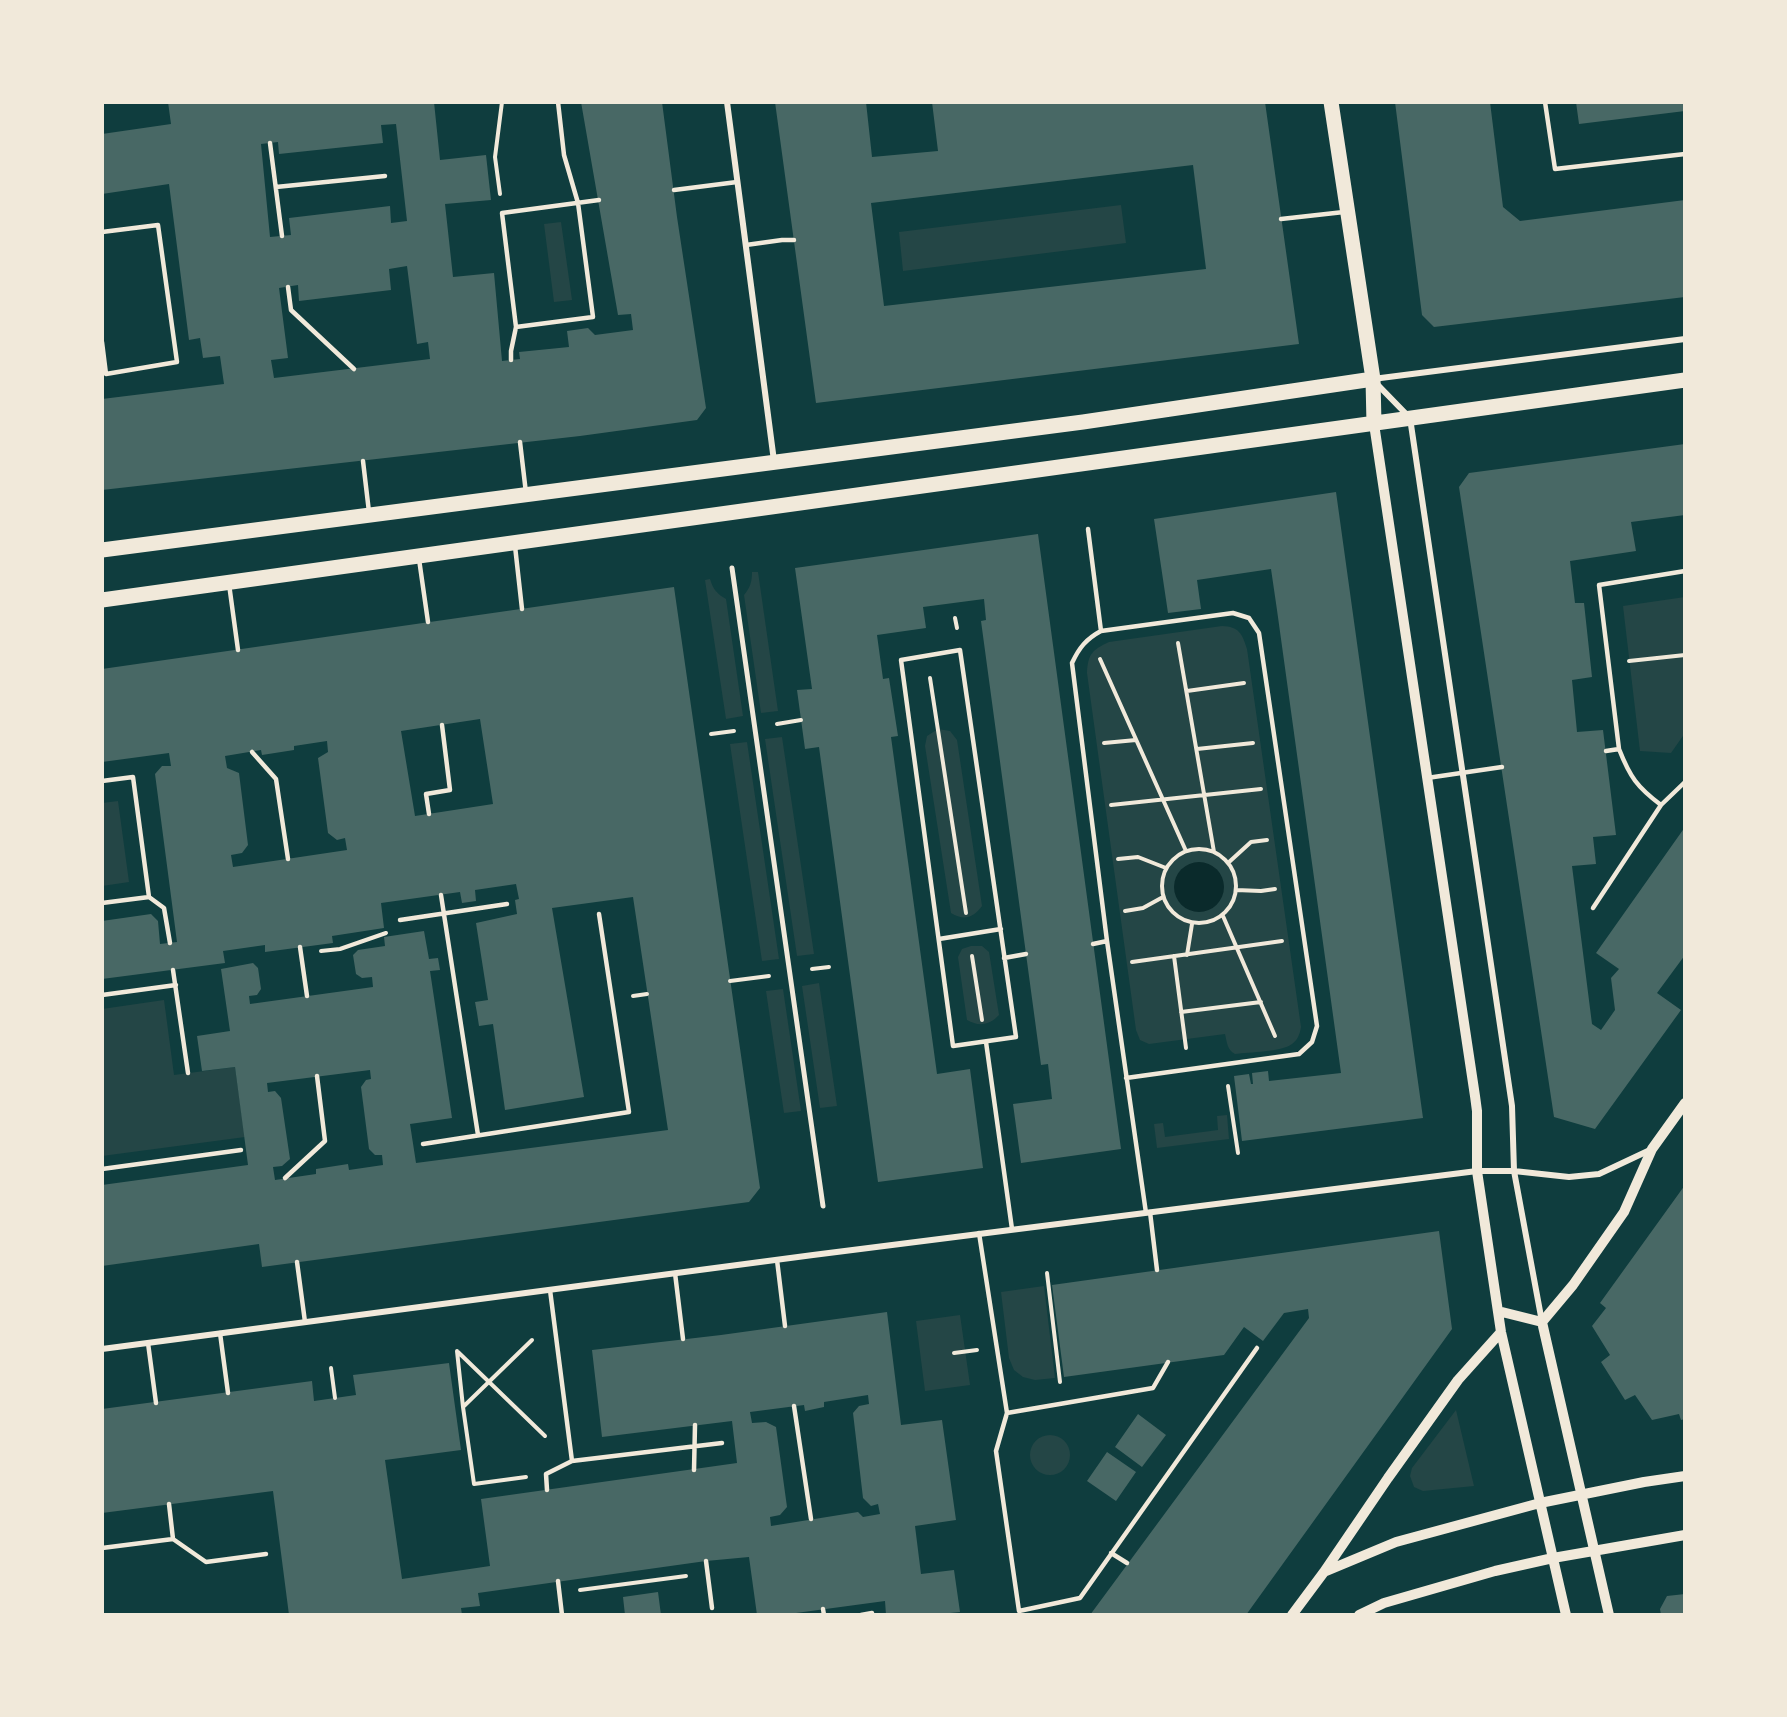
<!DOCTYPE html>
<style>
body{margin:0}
#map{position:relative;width:1787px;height:1717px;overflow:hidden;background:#0f3d3e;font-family:Raleway,sans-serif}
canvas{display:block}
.frame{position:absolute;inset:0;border:104px solid #f1e9da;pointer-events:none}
</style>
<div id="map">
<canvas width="1787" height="1717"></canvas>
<div class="frame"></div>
</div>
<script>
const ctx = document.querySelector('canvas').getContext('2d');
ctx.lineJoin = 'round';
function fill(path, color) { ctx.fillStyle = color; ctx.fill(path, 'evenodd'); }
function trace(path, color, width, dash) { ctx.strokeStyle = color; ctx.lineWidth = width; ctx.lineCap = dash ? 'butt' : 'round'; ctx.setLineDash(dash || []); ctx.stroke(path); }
const green = new Path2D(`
 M 1121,205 L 1126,243 L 903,271 L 899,232 Z
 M 561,222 L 572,300 L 554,302 L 544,224 Z
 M 752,572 L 758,572 L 778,711 L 761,713 L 744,595 C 750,588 752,582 752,572 Z
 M 710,579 C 713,589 717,594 726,599 L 743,716 L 726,719 L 705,580 Z
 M 1685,597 L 1685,733 L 1671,753 L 1640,751 L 1623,606 Z
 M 1222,626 C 1239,627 1242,633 1247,649 L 1301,1027 C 1300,1033 1298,1040 1292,1044 C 1281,1052 1250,1052 1235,1054 C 1227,1050 1227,1042 1225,1034 L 1149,1044 L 1140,1040 L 1136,1030 L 1087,673 C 1088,654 1092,650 1109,642 Z
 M 938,729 L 950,731 L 957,740 L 982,906 C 973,918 964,921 951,913 L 925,746 L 927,736 Z
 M 782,737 L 814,954 L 797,956 L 765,739 Z
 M 747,742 L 779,959 L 762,961 L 730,744 Z
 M 118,801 L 129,882 L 102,886 L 102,803 Z
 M 971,946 L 982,946 L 989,952 L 999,1015 C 990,1025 979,1027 967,1020 L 958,957 L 962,949 Z
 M 819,983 L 837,1106 L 820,1108 L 802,986 Z
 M 783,989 L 801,1111 L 784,1113 L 766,991 Z
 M 164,1000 L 174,1075 L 235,1067 L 245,1137 L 102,1156 L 102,1009 Z
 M 1227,1115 L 1229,1139 L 1157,1148 L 1154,1124 L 1163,1123 L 1165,1137 L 1218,1130 L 1217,1116 Z
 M 1044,1286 L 1055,1378 L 1035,1380 L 1023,1377 L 1014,1370 L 1009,1358 L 1001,1292 Z
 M 960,1315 L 970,1385 L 925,1391 L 916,1321 Z
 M 1456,1410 L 1474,1486 L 1423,1491 L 1414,1487 L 1410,1476 L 1412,1468 Z
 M1030 1455a20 20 0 1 1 40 0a20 20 0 1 1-40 0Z`);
const water = new Path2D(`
 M1174 887a25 25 0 1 1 50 0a25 25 0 1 1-50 0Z`);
const building = new Path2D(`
 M 168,102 L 434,102 L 440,160 L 486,155 L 491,200 L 445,204 L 453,277 L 494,273 L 502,361 L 520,359 L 519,352 L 569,347 L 567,331 L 588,328 L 595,335 L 633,330 L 631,314 L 618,315 L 581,102 L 662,102 L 677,217 L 706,408 L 697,420 L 580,436 L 102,490 L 102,399 L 224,384 L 220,356 L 203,358 L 200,338 L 189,340 L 169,184 L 102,194 L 102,134 L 171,124 ZM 396,124 L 407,221 L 391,223 L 390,206 L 289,218 L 291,235 L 270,237 L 261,144 L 278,142 L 279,154 L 383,143 L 381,125 ZM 407,266 L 417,344 L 428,342 L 430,359 L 274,378 L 271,360 L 288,358 L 279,288 L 298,285 L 299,301 L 391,290 L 389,269 Z
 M 775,102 L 866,102 L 872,157 L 938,151 L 932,102 L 1265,102 L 1299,344 L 816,403 ZM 1193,165 L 1206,269 L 884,306 L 871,203 Z
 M 1395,102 L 1490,102 L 1503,207 L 1520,221 L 1685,200 L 1685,297 L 1434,327 L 1422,315 Z
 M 1576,102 L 1685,102 L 1685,111 L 1579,124 Z
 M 1685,444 L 1685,515 L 1631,522 L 1636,551 L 1570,561 L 1575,603 L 1584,603 L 1592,677 L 1572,680 L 1577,732 L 1603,730 L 1616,835 L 1593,837 L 1596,864 L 1572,866 L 1592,1024 L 1601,1030 L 1615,1010 L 1611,978 L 1619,969 L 1596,953 L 1685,827 L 1685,955 L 1657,993 L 1681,1010 L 1595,1129 L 1554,1117 L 1459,487 L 1469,473 Z
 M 1336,492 L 1423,1118 L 1242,1141 L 1234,1076 L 1249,1074 L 1251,1084 L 1253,1084 L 1252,1073 L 1268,1071 L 1269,1081 L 1341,1073 L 1277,610 L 1271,569 L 1197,580 L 1201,609 L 1168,613 L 1154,519 Z
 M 1038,534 L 1121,1149 L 1021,1163 L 1013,1104 L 1052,1099 L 1048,1064 L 1041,1065 L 981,621 L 986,620 L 984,599 L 923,607 L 926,628 L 877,635 L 883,679 L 889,678 L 898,736 L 891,737 L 937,1074 L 970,1069 L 983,1168 L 878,1182 L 819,747 L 805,749 L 797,690 L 812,689 L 795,568 Z
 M 674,587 L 760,1188 L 749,1202 L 262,1267 L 259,1244 L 102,1266 L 102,1185 L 248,1165 L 235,1067 L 202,1071 L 197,1036 L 230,1031 L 221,969 L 253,963 L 258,968 L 261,989 L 257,995 L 249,996 L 250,1004 L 373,987 L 372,977 L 362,978 L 356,974 L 353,955 L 358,950 L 385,946 L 384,937 L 424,931 L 429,959 L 438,958 L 440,970 L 430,971 L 452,1118 L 410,1124 L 416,1163 L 668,1130 L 633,897 L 552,908 L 584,1097 L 505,1110 L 493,1024 L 479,1026 L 477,1013 L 475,1002 L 488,1000 L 476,923 L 517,914 L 515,900 L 519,899 L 516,884 L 475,890 L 476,901 L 462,903 L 460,892 L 381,903 L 384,928 L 332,936 L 333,943 L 265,952 L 265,945 L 223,951 L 225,963 L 102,979 L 102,921 L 151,914 L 158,921 L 160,944 L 177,942 L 155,774 L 162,766 L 171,766 L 169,753 L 102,762 L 102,669 ZM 480,719 L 493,804 L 415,816 L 401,731 ZM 327,741 L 328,752 L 318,758 L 328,833 L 337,840 L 345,838 L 347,850 L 233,867 L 231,855 L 242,853 L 248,845 L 239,773 L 227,768 L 225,756 L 261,750 L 262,755 L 294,750 L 294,746 ZM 370,1070 L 371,1079 L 366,1080 L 361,1087 L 369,1149 L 375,1155 L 382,1155 L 383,1165 L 349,1170 L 348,1164 L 316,1169 L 316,1174 L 275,1180 L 273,1167 L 282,1166 L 290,1159 L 281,1098 L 275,1091 L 268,1092 L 267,1083 Z
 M 1685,1185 L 1685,1419 L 1681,1420 L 1679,1414 L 1652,1420 L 1635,1395 L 1625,1400 L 1601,1362 L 1610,1355 L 1592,1326 L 1606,1308 L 1600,1303 Z
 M 1439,1231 L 1452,1329 L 1246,1615 L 1090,1615 L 1309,1318 L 1308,1309 L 1284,1313 L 1263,1341 L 1244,1327 L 1224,1355 L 1064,1377 L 1052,1285 Z
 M 887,1312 L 901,1425 L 942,1420 L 956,1520 L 915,1526 L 921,1574 L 954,1570 L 960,1612 L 950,1613 L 950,1615 L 886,1615 L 885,1601 L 796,1613 L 797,1615 L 757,1615 L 749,1557 L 706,1561 L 478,1593 L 480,1606 L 461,1608 L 462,1615 L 289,1615 L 273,1491 L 102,1513 L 102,1409 L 312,1381 L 314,1401 L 356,1395 L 353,1375 L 449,1363 L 461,1450 L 385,1460 L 402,1579 L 490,1566 L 481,1499 L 737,1463 L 732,1421 L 602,1437 L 592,1350 L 721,1335 ZM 868,1395 L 869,1404 L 859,1406 L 853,1413 L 863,1498 L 871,1506 L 878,1504 L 880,1514 L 863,1517 L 858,1512 L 771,1526 L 770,1517 L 780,1515 L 787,1507 L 776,1427 L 766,1422 L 752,1423 L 750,1412 L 804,1405 L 805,1411 L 824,1407 L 824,1402 Z
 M 1138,1414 L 1166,1435 L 1142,1467 L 1115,1447 Z
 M 1107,1452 L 1136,1472 L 1116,1501 L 1087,1481 Z
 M 658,1592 L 661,1615 L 625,1615 L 623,1597 Z
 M 1685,1594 L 1685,1615 L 1661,1615 L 1660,1609 L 1667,1596 Z`);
const path = new Path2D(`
 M 500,194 L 495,157 L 502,102
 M 955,618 L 957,628
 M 1178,643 L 1214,852
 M 1100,659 L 1186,851
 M 1629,661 L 1685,655
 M 930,678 L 966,913
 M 1187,691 L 1244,683
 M 777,724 L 801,720
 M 711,734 L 734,731
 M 1104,743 L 1136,740
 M 1197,749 L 1253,743
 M 1111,805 L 1261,789
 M1162 886a37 37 0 1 1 74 0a37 37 0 1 1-74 0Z
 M 1118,859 L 1138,857 L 1166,868
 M 1228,863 L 1251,842 L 1267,840
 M 1236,890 L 1261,891 L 1275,889
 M 1125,911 L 1143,908 L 1163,897
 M 1223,916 L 1275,1036
 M 321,951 L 340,949 L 386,933
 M 1187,955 L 1192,924
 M 972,956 L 982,1020
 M 1174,956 L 1186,1048
 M 1132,962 L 1282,941
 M 812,969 L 829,967
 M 730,981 L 769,976
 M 633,996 L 647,994
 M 1181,1012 L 1261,1002
 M 1228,1086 L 1238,1153
 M 1047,1273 L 1060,1382
 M 457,1351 L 463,1407 L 474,1484 L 526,1477
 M 458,1352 L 545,1436
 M 954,1353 L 977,1350
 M 331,1368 L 335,1398
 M 463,1407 L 532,1340
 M 580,1590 L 686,1576`);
const service = new Path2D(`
 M 558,102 L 564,155 L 578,203 L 593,317 L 516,327 L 502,213 L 599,200
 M 1545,102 L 1555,169 L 1685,154
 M 270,143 L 282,236
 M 276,187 L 385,176
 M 674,190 L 737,182
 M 1281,219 L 1344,212
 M 102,232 L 158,225 L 177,362 L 106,374 L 102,342
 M 746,245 L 782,240 L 794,240
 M 288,287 L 291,310 L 354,369
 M 511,360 L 511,351 L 516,327
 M 520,442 L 526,493
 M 363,461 L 369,512
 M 1088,529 L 1101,631
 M 515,546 L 522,609
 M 419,559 L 428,622
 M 229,584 L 238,650
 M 960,650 L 1016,1037 L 953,1046 L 901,660 Z
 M 1606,751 L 1619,749
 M 252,752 L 276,779 L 288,859
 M 1427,778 L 1502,767
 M 102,781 L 133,777 L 149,897 L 102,903
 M 1661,805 C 1637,787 1630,777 1619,749 L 1599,585 L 1685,571
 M 429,814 L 426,794 L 450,790 L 442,725
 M 441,895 L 478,1135
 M 149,897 L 164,908 L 170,943
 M 1593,908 L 1661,805 L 1685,782
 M 400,920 L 507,904
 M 939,939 L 1001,929
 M 1093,944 L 1107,941
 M 300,947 L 307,996
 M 1004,958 L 1026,954
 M 173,970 L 188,1073
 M 102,995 L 176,985
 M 986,1042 L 1012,1229
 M 1126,1078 L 1299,1054 L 1312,1042 L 1317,1026 L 1259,633 L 1249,618 L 1233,613 L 1101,631 C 1086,639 1079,648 1072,663 L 1107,941 C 1120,1032 1133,1122 1146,1213
 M 423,1144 L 629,1112 L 599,914
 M 102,1169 L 241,1150
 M 285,1178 L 325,1141 L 317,1076
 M 1150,1212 L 1157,1270
 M 979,1233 L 1007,1413 L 996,1451 L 1019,1611 L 1080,1598 L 1257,1348
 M 777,1260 L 785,1326
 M 297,1262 L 305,1322
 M 675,1273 L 683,1339
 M 550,1290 L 572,1461
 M 220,1333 L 228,1393
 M 148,1343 L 156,1403
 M 794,1406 L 811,1519
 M 1007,1413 L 1153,1388 L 1168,1362
 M 694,1470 L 695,1425
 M 547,1490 L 546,1474 L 572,1461 L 722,1443
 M 169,1504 L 173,1539
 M 102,1548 L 173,1539 L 206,1562 L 266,1554
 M 1111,1553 L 1127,1563
 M 706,1561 L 712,1608
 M 558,1581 L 562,1615
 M 823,1609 L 824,1615
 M 861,1615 L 872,1613`);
const pedestrian = new Path2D(`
 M 732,568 L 823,1206`);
const minor = new Path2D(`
 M 727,102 L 774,461
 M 1373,379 L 1685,339
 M 1375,382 L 1410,418 L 1512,1106 L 1514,1171 L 1542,1322
 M 102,1349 L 813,1255 L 1477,1171 L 1514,1171 L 1569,1177 L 1599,1174 L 1650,1150`);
const tertiary = new Path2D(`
 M 1374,424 L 1475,1096 L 1477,1111 L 1477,1171 L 1501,1332 L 1566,1615
 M 1498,1311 L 1542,1322
 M 1542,1322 L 1609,1615
 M 1542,1322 L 1573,1285 L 1624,1212 L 1652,1149 L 1685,1103
 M 1324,1572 L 1396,1542 L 1540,1503 L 1644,1482 L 1685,1476
 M 1292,1615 L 1324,1572 L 1388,1478 L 1458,1380 L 1501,1332
 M 1359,1615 L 1384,1603 L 1495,1571 L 1553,1558 L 1685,1535`);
const primary = new Path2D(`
 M 1331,102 L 1373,379 L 1374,424
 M 102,550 L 1083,422 L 1373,379
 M 102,600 L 1685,380`);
fill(green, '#244646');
fill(water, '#0a2a2b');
fill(building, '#486865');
trace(path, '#f1e9da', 4);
trace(service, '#f1e9da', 4.5);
trace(pedestrian, '#f1e9da', 5);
trace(minor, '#f1e9da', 6);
trace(tertiary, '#f1e9da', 10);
trace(primary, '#f1e9da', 15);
</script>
